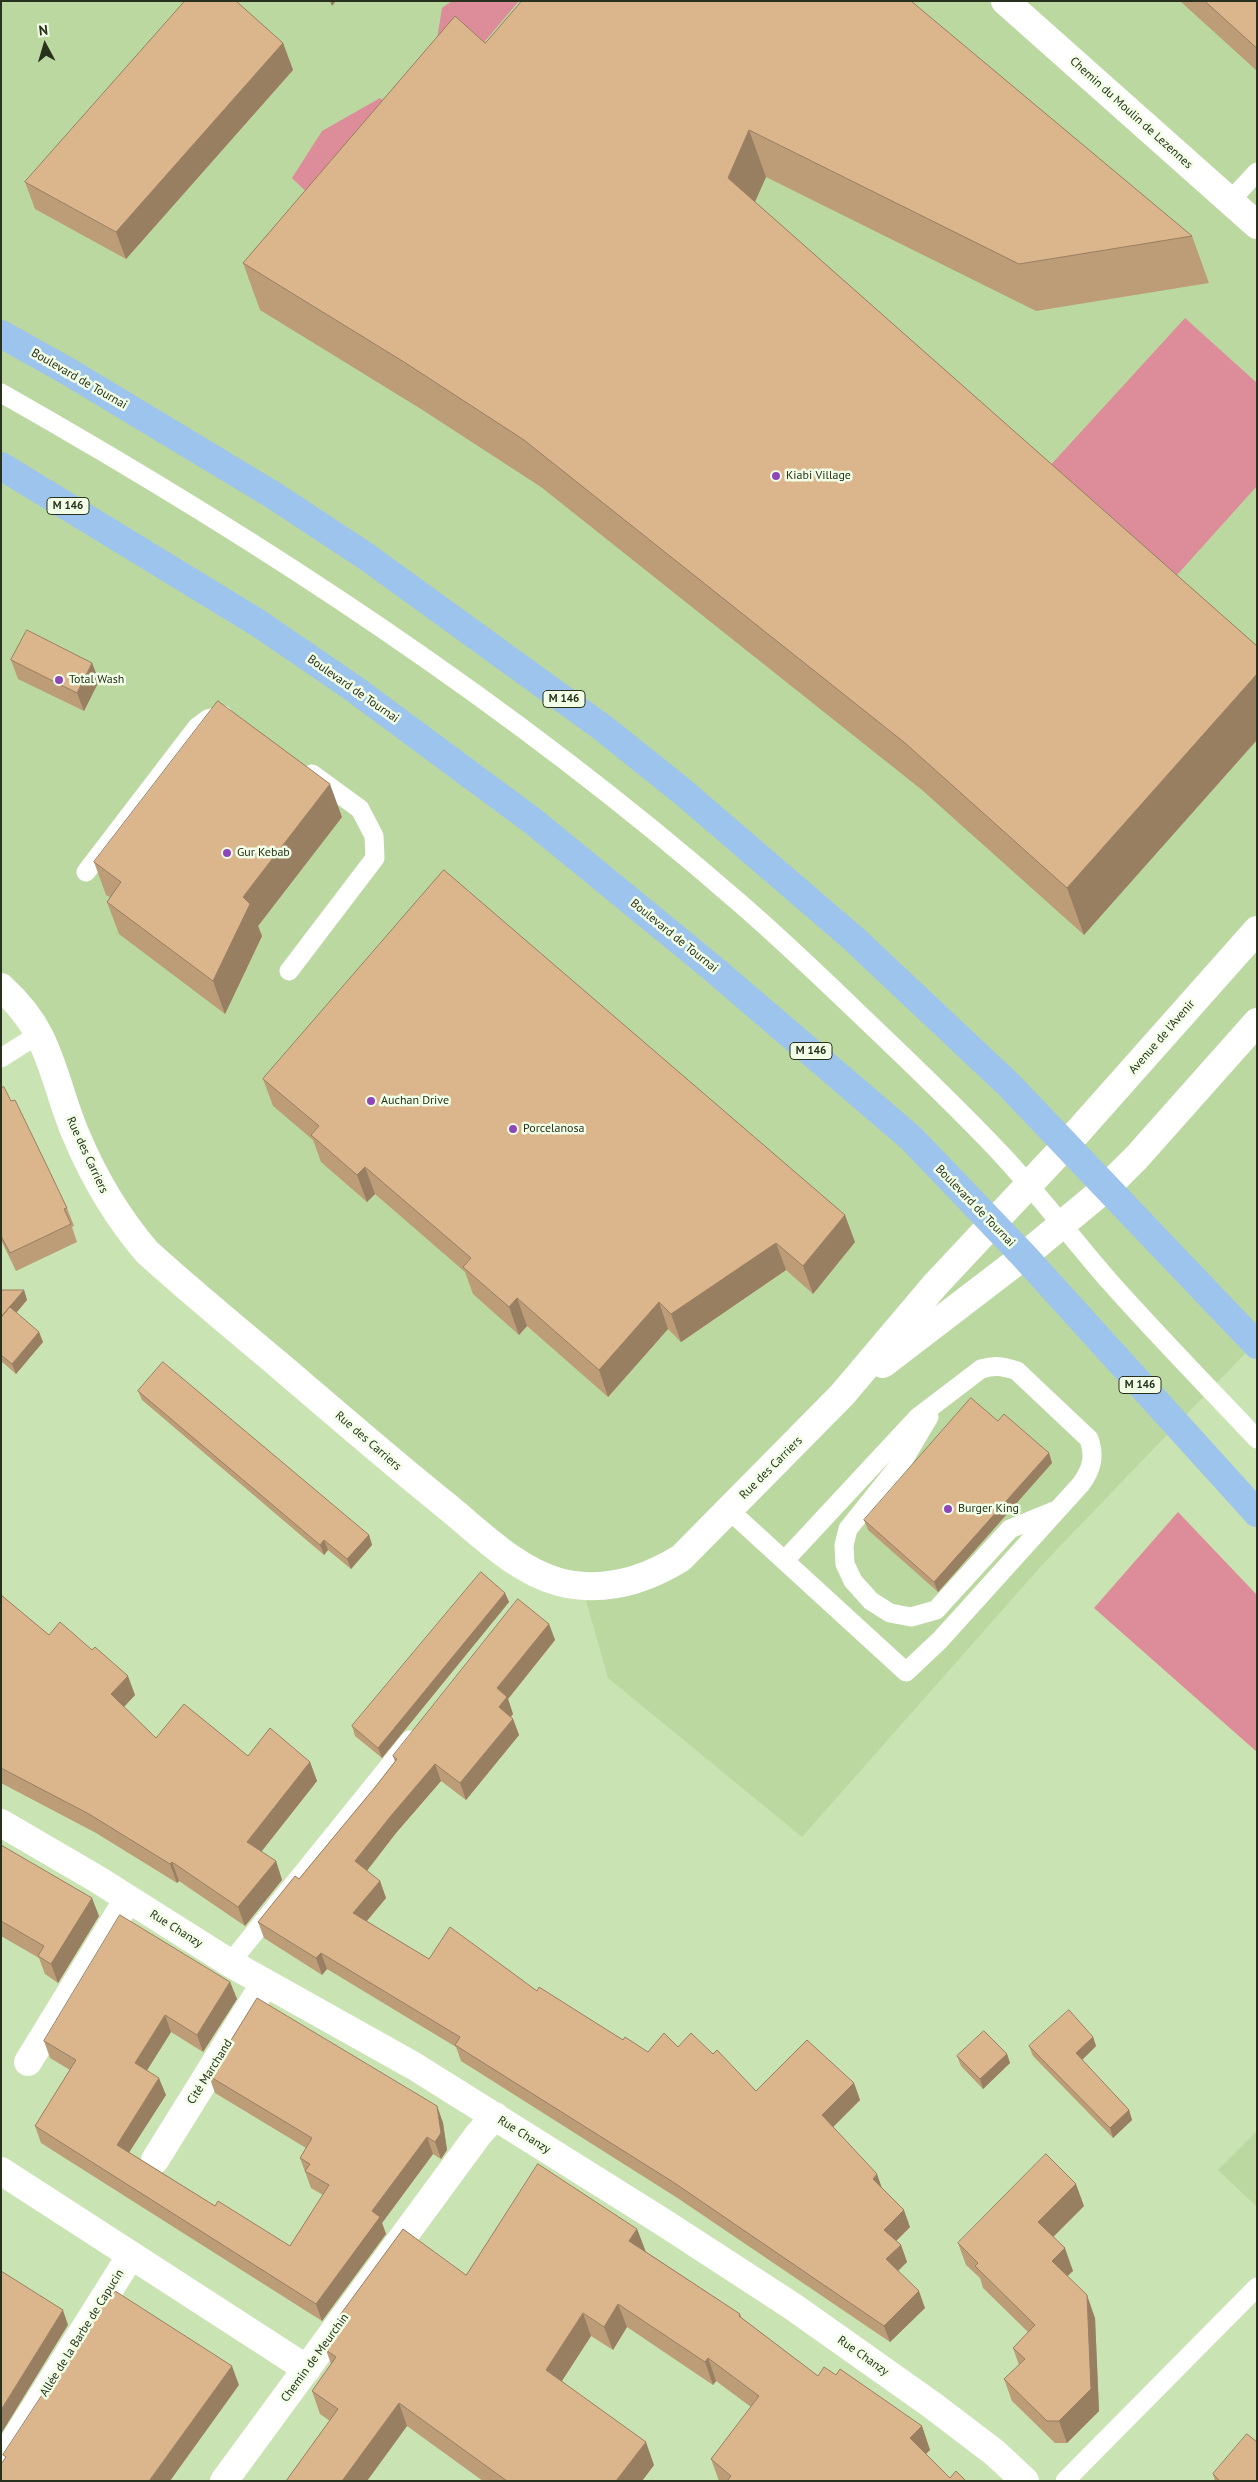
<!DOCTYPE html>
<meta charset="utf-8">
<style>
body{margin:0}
#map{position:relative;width:1258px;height:2482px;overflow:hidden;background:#cae3b2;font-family:"PT Sans",sans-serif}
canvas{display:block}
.frame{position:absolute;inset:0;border:2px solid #28311e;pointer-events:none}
.north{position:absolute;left:20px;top:20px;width:50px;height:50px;-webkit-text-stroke:4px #f2ffe6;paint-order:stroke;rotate:354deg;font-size:14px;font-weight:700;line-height:20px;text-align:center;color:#28311e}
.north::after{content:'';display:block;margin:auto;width:18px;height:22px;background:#28311e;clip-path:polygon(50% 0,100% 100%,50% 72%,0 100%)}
</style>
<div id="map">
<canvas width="1258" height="2482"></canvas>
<div class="frame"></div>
<div class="north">N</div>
</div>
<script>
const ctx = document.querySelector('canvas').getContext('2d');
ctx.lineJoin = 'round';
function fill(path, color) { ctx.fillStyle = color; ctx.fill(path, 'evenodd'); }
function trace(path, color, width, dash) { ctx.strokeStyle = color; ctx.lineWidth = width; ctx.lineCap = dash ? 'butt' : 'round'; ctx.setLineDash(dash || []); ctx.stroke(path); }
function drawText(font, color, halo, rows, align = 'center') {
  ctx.font = font + ' "PT Sans",sans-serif'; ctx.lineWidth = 5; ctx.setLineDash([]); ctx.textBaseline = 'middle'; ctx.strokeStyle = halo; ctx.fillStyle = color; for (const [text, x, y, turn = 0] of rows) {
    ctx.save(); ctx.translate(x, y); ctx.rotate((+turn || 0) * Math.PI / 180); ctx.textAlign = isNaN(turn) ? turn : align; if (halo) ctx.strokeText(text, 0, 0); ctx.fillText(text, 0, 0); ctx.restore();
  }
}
const built = new Path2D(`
 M 1,1 L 1257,1 L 1257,1341 L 1043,1564 L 802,1837 L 608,1678 L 582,1586 L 514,1565 L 132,1234 L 1,990 Z
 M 1257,2131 L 1257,2207 L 1218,2170 Z`);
const green = new Path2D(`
 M 452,1 L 519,1 L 464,66 L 436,45 L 442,8 Z
 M 380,98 L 410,121 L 328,213 L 292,178 L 322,131 Z
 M 1185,318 L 1257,383 L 1257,486 L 1168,585 L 1047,469 Z
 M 1178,1512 L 1257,1595 L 1257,1752 L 1094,1608 Z`);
const lane = new Path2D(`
 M 1230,201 L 1257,172
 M 1,393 C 259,539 511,704 735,899 C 783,940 828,984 874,1028 C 918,1070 962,1112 1003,1156 C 1041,1197 1074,1241 1110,1282 C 1158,1336 1208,1387 1257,1439
 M 86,872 L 197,727 L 208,719 L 223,715
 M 289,971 L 375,858 L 374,836 L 360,809 L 312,774
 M 1,1058 L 39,1034
 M 929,1417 L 904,1459 L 848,1529 L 844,1545 L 845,1564 L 853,1581 L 871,1601 L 890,1613 L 911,1617 L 936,1610 L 1010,1529 L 1054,1511
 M 729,1510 L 906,1672 L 940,1640 L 1081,1484 C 1092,1469 1095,1456 1089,1439 L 1017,1371 C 1003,1366 995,1365 981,1369 L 918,1417 L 785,1560
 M 230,1963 L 410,1740
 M 1065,2481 L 1257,2287`);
const street = new Path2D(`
 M 1005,1 L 1257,225
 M 1,987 C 15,1000 30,1017 39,1035 C 55,1066 62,1103 76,1135 C 94,1178 117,1217 147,1252 C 190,1291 235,1328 279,1365 C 334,1412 388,1459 444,1504 C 479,1532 515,1570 559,1582 C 602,1593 644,1581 681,1558 L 842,1395 L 935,1285 L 1067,1144
 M 883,1364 L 1024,1256 L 1107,1187
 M 1,1823 L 97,1879 L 230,1963 L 414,2066 L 666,2224 L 792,2306 L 932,2405 L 995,2453 L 1025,2481
 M 28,2062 L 128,1899
 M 155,2160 L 265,1983
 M 1,2171 L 307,2369
 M 1,2462 L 131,2255
 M 224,2481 L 478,2135 L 495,2116`);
const secondary = new Path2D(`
 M 1067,1144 L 1257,930
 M 1107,1187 L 1137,1157 L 1257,1022`);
const primary = new Path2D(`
 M 1,334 L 69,372 L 273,495 L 367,557 L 603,728 L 683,792 L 854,939 L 1008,1084 L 1257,1345
 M 1,466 L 258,623 L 353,688 L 534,822 L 710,966 L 911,1138 L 1024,1256 L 1257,1513`);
const wall = new Path2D(`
 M 1180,1 L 1257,1 L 1257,71 Z
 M 283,43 L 293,70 L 126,259 L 35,209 L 25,182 Z
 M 485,43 L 1192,236 L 1209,283 L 1036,311 L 766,177 L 755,202 L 1257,646 L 1084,935 L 922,790 L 541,487 L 421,409 L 260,310 L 243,263 Z
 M 11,660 L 92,663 L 99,681 L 84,711 L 18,679 Z
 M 342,817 L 258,926 L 262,936 L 225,1014 L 119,934 L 107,902 L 110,897 L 106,895 L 94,862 Z
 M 263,1079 L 855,1242 L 813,1294 L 786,1270 L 681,1342 L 668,1329 L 608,1397 L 527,1326 L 519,1335 L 473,1294 L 465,1272 L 375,1194 L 367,1202 L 321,1162 L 313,1140 L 273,1106 Z
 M 1,1088 L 11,1101 L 67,1208 L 74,1226 L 72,1227 L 77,1242 L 16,1271 L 1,1240 Z
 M 1,1290 L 24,1290 L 27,1300 L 16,1313 L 39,1332 L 43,1342 L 16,1374 L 1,1361 Z
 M 138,1391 L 369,1535 L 372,1545 L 351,1569 L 328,1550 L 324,1555 L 142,1400 Z
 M 998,1421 L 1049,1453 L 1052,1463 L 938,1592 L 868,1530 L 864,1520 Z
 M 505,1593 L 509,1602 L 382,1758 L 355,1736 L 352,1726 Z
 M 1,1595 L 49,1635 L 135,1695 L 124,1707 L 156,1738 L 248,1756 L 310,1762 L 317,1781 L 261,1852 L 276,1861 L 282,1880 L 245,1926 L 179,1881 L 177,1883 L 96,1833 L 1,1783 Z
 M 549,1624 L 555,1640 L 508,1699 L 513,1714 L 511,1717 L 513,1719 L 519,1735 L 466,1800 L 441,1781 L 396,1833 L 367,1871 L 380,1881 L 386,1898 L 367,1921 L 429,1959 L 537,1991 L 623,2040 L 648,2052 L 678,2047 L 713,2054 L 756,2091 L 854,2083 L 860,2100 L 833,2127 L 883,2189 L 910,2227 L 896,2241 L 901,2245 L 907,2262 L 898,2270 L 925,2308 L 890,2342 L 679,2199 L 461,2061 L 456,2047 L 327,1969 L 322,1975 L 264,1938 L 258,1922 L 299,1879 L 376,1786 L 395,1762 L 393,1756 Z
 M 1,1845 L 99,1916 L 58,1983 L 45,1974 L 39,1958 L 1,1936 Z
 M 230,1982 L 237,1999 L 203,2052 L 171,2032 L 147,2070 L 166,2095 L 129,2152 L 215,2206 L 290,2246 L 323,2195 L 311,2188 L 300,2158 L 306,2148 L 215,2093 L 209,2076 L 437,2106 L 443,2123 L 447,2150 L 441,2159 L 433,2154 L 382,2223 L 386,2234 L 322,2321 L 41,2143 L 35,2126 L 70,2070 L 50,2058 L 44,2041 Z
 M 1093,2037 L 1096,2046 L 1082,2060 L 1129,2110 L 1132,2120 L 1113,2138 L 1033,2056 L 1029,2046 Z
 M 1007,2054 L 1010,2063 L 983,2089 L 961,2066 L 957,2056 Z
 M 1084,2206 L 1053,2237 L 1073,2271 L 1067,2276 L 1095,2318 L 1099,2411 L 1067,2443 L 1055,2443 L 1012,2401 L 1004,2379 L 1019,2365 L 1013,2348 L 1028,2332 L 983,2288 L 980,2278 L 966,2265 L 958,2243 Z
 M 637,2229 L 645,2251 L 740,2314 L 742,2318 L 818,2376 L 836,2375 L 922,2426 L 930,2450 L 926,2454 L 950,2478 L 966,2481 L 719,2481 L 711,2459 L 751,2407 L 716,2381 L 713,2385 L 627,2327 L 613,2350 L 591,2336 L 562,2381 L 654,2465 L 642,2481 L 483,2481 L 407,2426 L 367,2481 L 286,2481 L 330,2421 L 320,2414 L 312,2391 L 331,2364 L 326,2350 L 344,2325 L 340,2315 L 466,2275 Z
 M 1213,2474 L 1257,2481 L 1215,2481 Z`);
const shadedWall = new Path2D(`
 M 330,1 L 336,1 L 332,6 Z
 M 283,43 L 293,70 L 126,259 L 116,232 Z
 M 749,130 L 766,177 L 745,224 L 728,178 Z
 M 92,663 L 99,681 L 84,711 L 77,693 Z
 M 1257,674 L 1257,740 L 1084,935 L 1067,888 Z
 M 330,784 L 342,817 L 258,926 L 262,936 L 225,1014 L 213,981 L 243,897 Z
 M 365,1167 L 375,1194 L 367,1202 L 357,1175 Z
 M 845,1215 L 855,1242 L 813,1294 L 803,1266 Z
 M 776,1243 L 786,1270 L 681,1342 L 671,1314 Z
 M 24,1290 L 27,1300 L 1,1331 L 1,1317 Z
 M 517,1298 L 527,1326 L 519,1335 L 509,1307 Z
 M 659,1302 L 668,1329 L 608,1397 L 599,1370 Z
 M 39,1332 L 43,1342 L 16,1374 L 12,1364 Z
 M 1049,1453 L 1052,1463 L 938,1592 L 934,1582 Z
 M 369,1535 L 372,1545 L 351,1569 L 347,1559 Z
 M 324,1540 L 328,1550 L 324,1555 L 320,1545 Z
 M 505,1593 L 509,1602 L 382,1758 L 378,1748 Z
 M 549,1624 L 555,1640 L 508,1699 L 513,1714 L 505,1724 L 499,1707 L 497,1688 Z
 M 128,1676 L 135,1695 L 118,1713 L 111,1694 Z
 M 513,1719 L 519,1735 L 466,1800 L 460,1783 Z
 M 310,1762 L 317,1781 L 254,1861 L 247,1842 Z
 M 435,1764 L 441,1781 L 396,1833 L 361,1878 L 355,1861 L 390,1817 Z
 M 276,1861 L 282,1880 L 245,1926 L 238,1907 Z
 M 172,1862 L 179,1881 L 177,1883 L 170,1864 Z
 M 380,1881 L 386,1898 L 359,1930 L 353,1913 Z
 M 92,1898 L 99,1916 L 58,1983 L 51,1964 Z
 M 321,1953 L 327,1969 L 322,1975 L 316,1958 Z
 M 230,1982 L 237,1999 L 203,2052 L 197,2035 Z
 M 165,2015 L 171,2032 L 141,2080 L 135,2063 Z
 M 1093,2037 L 1096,2046 L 1079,2063 L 1076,2053 Z
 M 1007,2054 L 1010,2063 L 983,2089 L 980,2079 Z
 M 159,2078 L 166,2095 L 123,2162 L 117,2145 Z
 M 854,2083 L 860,2100 L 828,2132 L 822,2115 Z
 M 437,2106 L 443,2123 L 447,2150 L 441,2159 L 435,2142 Z
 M 1129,2110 L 1132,2120 L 1113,2138 L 1110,2128 Z
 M 427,2137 L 433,2154 L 382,2223 L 386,2234 L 322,2321 L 316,2304 L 372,2211 Z
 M 877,2174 L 883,2191 L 873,2179 Z
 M 1076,2184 L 1084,2206 L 1046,2244 L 1038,2222 Z
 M 904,2210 L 910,2227 L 890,2247 L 884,2230 Z
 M 637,2229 L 646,2252 L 629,2241 Z
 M 901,2245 L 907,2262 L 893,2276 L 886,2259 Z
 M 1065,2248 L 1073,2271 L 1060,2283 L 1052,2261 Z
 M 919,2291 L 925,2308 L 890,2342 L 884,2326 Z
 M 1087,2295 L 1095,2318 L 1099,2411 L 1067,2443 L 1059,2421 Z
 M 618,2304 L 627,2327 L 613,2350 L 604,2327 Z
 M 63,2310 L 68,2325 L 1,2434 L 1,2410 Z
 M 583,2313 L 591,2336 L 554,2393 L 546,2370 Z
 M 708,2358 L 716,2381 L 713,2385 L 705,2362 Z
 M 232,2366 L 239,2385 L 170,2481 L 149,2481 Z
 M 399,2403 L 407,2426 L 367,2481 L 342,2481 Z
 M 922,2426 L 930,2450 L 918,2461 L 910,2438 Z
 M 646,2442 L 654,2465 L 642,2481 L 616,2481 Z`);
const building = new Path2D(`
 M 185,1 L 236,1 L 283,43 L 116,232 L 25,182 Z
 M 522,1 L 911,1 L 1192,236 L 1019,264 L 749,130 L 728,178 L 1257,646 L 1257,674 L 1067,888 L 905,743 L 524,440 L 404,362 L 243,263 L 455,16 L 485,43 Z
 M 1205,1 L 1257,1 L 1257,48 Z
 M 27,630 L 92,663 L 77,693 L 11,660 Z
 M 218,701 L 330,784 L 243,897 L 250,904 L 213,981 L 107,902 L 121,882 L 94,862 Z
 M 444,870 L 845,1215 L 803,1266 L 776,1243 L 671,1314 L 659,1302 L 599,1370 L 517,1298 L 509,1307 L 463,1267 L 471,1258 L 365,1167 L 357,1175 L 311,1135 L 319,1126 L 263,1079 Z
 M 4,1087 L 11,1101 L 15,1100 L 47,1166 L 67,1208 L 64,1209 L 71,1224 L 10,1253 L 1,1236 L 1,1088 Z
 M 1,1290 L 24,1290 L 1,1317 Z
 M 10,1307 L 39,1332 L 12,1364 L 1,1355 L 1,1318 Z
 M 163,1362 L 369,1535 L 347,1559 L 324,1540 L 320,1545 L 138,1391 Z
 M 971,1398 L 998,1421 L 1004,1414 L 1049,1453 L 934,1582 L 864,1520 Z
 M 481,1572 L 505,1593 L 378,1748 L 352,1726 Z
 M 1,1595 L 49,1635 L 60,1622 L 92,1650 L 95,1647 L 128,1676 L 111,1694 L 156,1738 L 184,1704 L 248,1756 L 270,1728 L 310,1762 L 247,1842 L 276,1861 L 238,1907 L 172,1862 L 170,1864 L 89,1814 L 1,1768 Z
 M 518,1599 L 549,1624 L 497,1688 L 507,1697 L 499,1707 L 513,1719 L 460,1783 L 435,1764 L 390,1817 L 355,1861 L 380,1881 L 353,1913 L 429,1959 L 450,1927 L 537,1991 L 539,1987 L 623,2040 L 625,2037 L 648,2052 L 664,2033 L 678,2047 L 691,2033 L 713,2054 L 717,2050 L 756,2091 L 807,2040 L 854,2083 L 822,2115 L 877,2174 L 873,2179 L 904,2210 L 884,2230 L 901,2245 L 886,2259 L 919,2291 L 884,2326 L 673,2182 L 455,2045 L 460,2037 L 321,1953 L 316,1958 L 258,1922 L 295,1876 L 299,1879 L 376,1786 L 397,1759 L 393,1756 Z
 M 1,1845 L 92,1898 L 51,1964 L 38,1956 L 44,1946 L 1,1921 Z
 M 120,1915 L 230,1982 L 197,2035 L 165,2015 L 135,2063 L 159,2078 L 117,2145 L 215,2206 L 218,2201 L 290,2246 L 329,2185 L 305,2171 L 310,2164 L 300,2158 L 312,2138 L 209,2076 L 257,1998 L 437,2106 L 441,2133 L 435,2142 L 427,2137 L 372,2211 L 380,2217 L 316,2304 L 35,2126 L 76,2060 L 44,2041 Z
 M 1069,2010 L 1093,2037 L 1076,2053 L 1129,2110 L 1110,2128 L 1029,2046 Z
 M 984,2031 L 1007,2054 L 980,2079 L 957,2056 Z
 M 1046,2154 L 1076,2184 L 1038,2222 L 1065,2248 L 1052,2261 L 1087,2295 L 1091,2389 L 1059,2421 L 1047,2421 L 1004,2379 L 1025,2359 L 1013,2348 L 1035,2325 L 975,2266 L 978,2263 L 958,2243 Z
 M 538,2164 L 637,2229 L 629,2241 L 740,2314 L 739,2316 L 818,2376 L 824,2367 L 836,2375 L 840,2369 L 922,2426 L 910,2438 L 950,2478 L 956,2471 L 966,2481 L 727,2481 L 731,2476 L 711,2459 L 759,2396 L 708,2358 L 705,2362 L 618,2304 L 604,2327 L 583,2313 L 546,2370 L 646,2442 L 616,2481 L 507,2481 L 399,2403 L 342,2481 L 286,2481 L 338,2409 L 312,2391 L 336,2357 L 326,2350 L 347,2320 L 340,2315 L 403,2229 L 466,2275 Z
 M 1,2271 L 63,2310 L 1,2410 Z
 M 112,2289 L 232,2366 L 149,2481 L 1,2481 L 1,2464 L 6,2457 L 3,2455 Z
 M 1247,2434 L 1257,2442 L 1257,2481 L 1220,2481 L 1213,2474 Z`);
const markers = [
 [776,476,5,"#8e47ba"],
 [59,680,5,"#8e47ba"],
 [227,853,5,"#8e47ba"],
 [371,1101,5,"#8e47ba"],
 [513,1129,5,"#8e47ba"],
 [948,1509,5,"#8e47ba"]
];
const shields = [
 [68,506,42],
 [564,699,42],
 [811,1051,42],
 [1140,1385,42]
];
const shieldNames = [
 ["M 146",68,506],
 ["M 146",564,699],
 ["M 146",811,1051],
 ["M 146",1140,1385]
];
const streetNames = [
 ["Chemin du Moulin de Lezennes",1131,113,42],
 ["Boulevard de Tournai",79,379,30],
 ["Boulevard de Tournai",353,689,35],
 ["Boulevard de Tournai",674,936,39],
 ["Avenue de l'Avenir",1162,1037,-49],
 ["Rue des Carriers",87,1155,65],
 ["Boulevard de Tournai",975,1206,46],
 ["Rue des Carriers",368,1441,41],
 ["Rue des Carriers",771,1468,-45],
 ["Rue Chanzy",176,1929,32],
 ["Cité Marchand",210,2072,-58],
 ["Rue Chanzy",524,2135,32],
 ["Allée de la Barbe de Capucin",82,2333,-58],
 ["Rue Chanzy",863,2356,35],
 ["Chemin de Meurchin",315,2358,-54]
];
const poiNames = [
 ["Kiabi Village",786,476],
 ["Total Wash",69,680],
 ["Gur Kebab",237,853],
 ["Auchan Drive",381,1101],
 ["Porcelanosa",523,1129],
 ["Burger King",958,1509]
];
fill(built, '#bcd8a1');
fill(green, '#dc8d99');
trace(lane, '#fff', 19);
trace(street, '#fff', 28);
trace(secondary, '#fff', 28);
trace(primary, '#9cc4ec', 28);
fill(wall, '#bc9d78');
fill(shadedWall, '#997f62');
fill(building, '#dbb68c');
trace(building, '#997f62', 1);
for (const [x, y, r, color] of markers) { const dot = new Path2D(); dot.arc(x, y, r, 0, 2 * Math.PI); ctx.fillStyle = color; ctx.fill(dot); trace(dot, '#f2ffe6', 2); }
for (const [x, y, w] of shields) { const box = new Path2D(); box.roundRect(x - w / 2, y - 8.5, w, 17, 4); ctx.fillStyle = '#f2ffe6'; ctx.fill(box); trace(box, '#28311e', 1); }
drawText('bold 11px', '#28311e', null, shieldNames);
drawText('12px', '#28311e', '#f2ffe6', streetNames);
drawText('12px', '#28311e', '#f2ffe6', poiNames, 'left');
</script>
